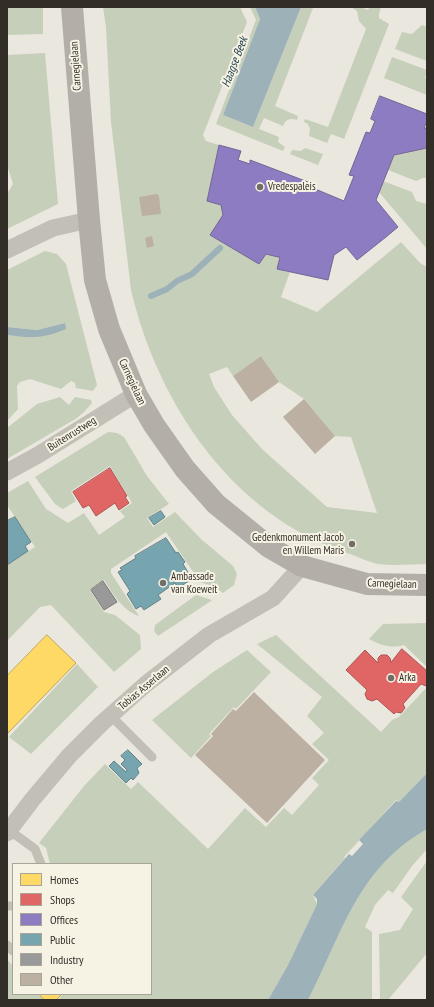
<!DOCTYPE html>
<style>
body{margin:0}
#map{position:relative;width:434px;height:1007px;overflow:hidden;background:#eae7de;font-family:"PT Sans Narrow",sans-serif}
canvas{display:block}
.frame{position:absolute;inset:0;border:8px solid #322d27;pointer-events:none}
.legend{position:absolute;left:12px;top:863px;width:140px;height:132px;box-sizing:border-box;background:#f6f3e5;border:1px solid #a8a499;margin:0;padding:5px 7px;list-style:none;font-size:12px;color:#322d27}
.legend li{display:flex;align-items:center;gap:8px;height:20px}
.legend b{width:20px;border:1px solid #a8a499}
</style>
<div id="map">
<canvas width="434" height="1007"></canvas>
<div class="frame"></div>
<ul class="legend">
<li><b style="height:11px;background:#ffd966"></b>Homes</li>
<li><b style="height:11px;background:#e06666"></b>Shops</li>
<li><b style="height:11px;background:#8e7cc3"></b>Offices</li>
<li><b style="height:11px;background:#76a5af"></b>Public</li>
<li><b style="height:11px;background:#999"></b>Industry</li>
<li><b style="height:11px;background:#bbb0a2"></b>Other</li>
</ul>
</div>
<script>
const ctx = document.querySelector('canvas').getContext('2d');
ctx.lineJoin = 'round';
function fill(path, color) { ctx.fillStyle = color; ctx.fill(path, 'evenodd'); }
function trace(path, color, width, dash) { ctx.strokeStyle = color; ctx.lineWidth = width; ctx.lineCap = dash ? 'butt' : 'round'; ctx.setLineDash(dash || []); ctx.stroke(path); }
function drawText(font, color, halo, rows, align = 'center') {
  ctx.font = font + ' "PT Sans Narrow",sans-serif'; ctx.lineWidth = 4; ctx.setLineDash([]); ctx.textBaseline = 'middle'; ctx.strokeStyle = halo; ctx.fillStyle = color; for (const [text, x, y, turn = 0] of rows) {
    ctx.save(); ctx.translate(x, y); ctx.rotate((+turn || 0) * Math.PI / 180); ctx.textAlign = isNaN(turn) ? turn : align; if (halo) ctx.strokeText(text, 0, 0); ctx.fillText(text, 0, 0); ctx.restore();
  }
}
const green = new Path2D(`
 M 7,7 L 43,7 L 43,34 L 7,35 Z
 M 103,7 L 240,7 L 247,22 L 203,135 L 206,141 L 219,145 L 207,201 L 221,205 L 223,215 L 210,235 L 259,264 L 266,254 L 280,257 L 277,269 L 290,272 L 281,297 L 317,312 L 401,242 L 420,263 L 427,267 L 427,564 C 412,564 394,566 378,564 C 368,562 357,556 347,553 C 232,515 158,404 131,290 L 111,122 L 106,27 ZM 261,356 L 279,382 L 304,399 L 335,436 L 351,437 L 377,513 L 327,507 L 262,449 L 232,415 L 214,387 L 209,374 L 227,367 L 233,376 Z
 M 250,7 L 255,7 L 260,19 L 223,115 L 253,127 L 301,7 L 323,7 L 313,8 L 275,106 L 298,116 L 297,120 C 290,118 286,119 283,126 L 264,118 L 259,129 L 279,137 L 278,142 L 285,147 L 283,151 L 216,124 L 256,20 Z
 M 351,7 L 360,7 L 368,10 L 370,7 L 381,7 L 379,14 L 379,18 L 389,24 L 344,139 L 331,134 L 327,143 L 309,136 L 310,129 L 308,124 L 304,122 L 305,119 L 328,127 L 366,29 L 359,21 L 357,11 Z
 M 422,25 L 427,27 L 427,61 L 395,49 L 402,32 L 412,34 Z
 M 45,53 L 58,204 L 7,229 L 7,194 L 13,184 L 7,165 L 7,55 Z
 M 392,57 L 427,70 L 425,78 L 427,79 L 427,95 L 384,78 Z
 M 305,148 L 323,154 L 318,165 L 290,154 L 292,150 L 301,151 Z
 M 427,148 L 427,178 L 423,178 L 416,181 L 388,170 L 394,155 Z
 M 383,181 L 412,192 L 416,201 L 427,204 L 427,249 L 379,192 Z
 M 45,251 L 57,254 L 66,264 L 97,385 L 93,391 L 76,388 L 75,383 L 71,381 L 61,389 L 30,379 L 20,382 L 17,386 L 18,409 L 7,421 L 7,335 L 37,337 L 65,323 L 37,330 L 7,327 L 7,270 Z
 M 60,397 L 69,405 L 75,397 L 91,400 L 92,403 L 84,412 L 77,418 L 7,459 L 7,428 L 37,404 Z
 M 108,432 L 117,433 L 124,437 L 147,476 L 169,504 L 147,518 L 153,527 L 175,512 L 201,539 L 233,566 L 237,574 L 234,585 L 223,593 L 215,587 L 200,582 L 166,532 L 111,569 L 111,573 L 139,616 C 123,611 113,594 104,580 L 90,590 L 104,612 L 115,615 L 140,635 L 141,649 L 114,672 L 51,605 L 40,607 L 7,641 L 7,565 L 35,547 L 7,505 L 7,493 L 28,481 L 46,509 L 68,523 L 84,513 L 99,535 L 125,517 L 120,511 L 132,503 L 110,466 L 71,491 L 76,501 L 63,509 L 55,504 L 35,477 Z
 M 196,595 L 212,600 L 217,597 L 158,636 L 154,631 L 155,625 Z
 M 427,623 L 427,667 L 404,645 C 391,649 380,645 369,639 L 383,624 Z
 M 276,635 L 381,732 L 392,720 L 399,717 L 427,687 L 427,773 L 399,802 L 396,800 L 344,857 L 345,858 L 313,895 L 317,904 L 288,965 L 268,1000 L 58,1000 L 63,994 L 151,994 L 151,864 L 50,864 L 46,848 L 39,843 L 84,786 L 105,764 L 131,789 L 138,782 L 208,849 L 245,808 L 266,827 L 284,808 L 292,815 L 319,785 L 312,778 L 329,760 L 312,744 L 324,733 L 307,716 L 322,697 L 257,644 Z
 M 247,650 L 271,672 L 236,709 L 234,707 L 209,734 L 211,736 L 191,758 L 152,720 L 213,672 Z
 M 77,664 L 98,687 L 31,754 L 9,737 Z
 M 427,829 L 427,849 L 412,866 L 393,893 L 388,890 L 375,905 L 365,927 L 372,932 L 372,1000 L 308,1000 C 343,933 356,870 427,829 Z
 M 427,861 L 427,953 L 388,1000 L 380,1000 L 379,934 L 400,930 L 413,909 L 401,897 Z
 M 7,959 L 13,966 L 13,994 L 39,994 L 44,1000 L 7,1000 Z`);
const water = new Path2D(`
 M 255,7 L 301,7 L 253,127 L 223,115 L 260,19 Z
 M 65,323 L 66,329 C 43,339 31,338 7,335 L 7,327 L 37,330 Z
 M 427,773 L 427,829 C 356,870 343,933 308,1000 L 268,1000 L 288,965 L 317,904 L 317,899 L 313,895 L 349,854 L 352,856 L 363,844 L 359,840 L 396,801 L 399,802 Z`);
const homes = new Path2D(`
 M 47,635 L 76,663 L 7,734 L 7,676 Z
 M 39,994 L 62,994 L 56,1000 L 45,1000 Z`);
const shops = new Path2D(`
 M 110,468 L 127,496 L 125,497 L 129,503 L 119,510 L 115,503 L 96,516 L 89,505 L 83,508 L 73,492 Z
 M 402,649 L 427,671 L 427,685 L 426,686 L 421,684 L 403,704 L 405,708 L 401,713 L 396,712 L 394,714 L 377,699 L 372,701 L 367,699 L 365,694 L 367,690 L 346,670 L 365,650 L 378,663 L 378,658 L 381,655 L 387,655 L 390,658 L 391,662 Z`);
const offices = new Path2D(`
 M 380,96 L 427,114 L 427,121 L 424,128 L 427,128 L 427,148 L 394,155 L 376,200 L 398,227 L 386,237 L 357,260 L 346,247 L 334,255 L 328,280 L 277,269 L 280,257 L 278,257 L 266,254 L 259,264 L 210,235 L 223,215 L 221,205 L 207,201 L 219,145 L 241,151 L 238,160 L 250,164 L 250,160 L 308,182 L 308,186 L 344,201 L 354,176 L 349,175 L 366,132 L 370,133 L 375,121 L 371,119 Z`);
const public = new Path2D(`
 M 161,511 L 165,517 L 154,525 L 149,518 Z
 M 15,517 L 31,542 L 25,546 L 28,551 L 7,565 L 7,521 Z
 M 166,538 L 176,553 L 178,552 L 185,562 L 183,564 L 192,579 L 178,588 L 175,583 L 158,595 L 161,599 L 144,610 L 141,606 L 136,609 L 127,594 L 130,591 L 118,572 L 122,570 L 120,568 L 136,558 L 135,556 Z
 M 128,750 L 142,764 L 137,768 L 139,773 L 133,780 L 131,778 L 126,783 L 109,766 L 114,761 L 126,772 L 127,770 L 121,764 L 125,760 L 121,756 Z`);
const industry = new Path2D(`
 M 103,581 L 117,602 L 104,610 L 91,590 Z`);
const stream = new Path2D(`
 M 151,296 L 167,289 L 177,281 L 192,274 L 220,248`);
const building = new Path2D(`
 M 157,194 L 159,196 L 161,214 L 142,216 L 139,197 Z
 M 152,236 L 154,246 L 147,248 L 145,238 Z
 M 261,356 L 279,382 L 251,402 L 233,376 Z
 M 304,399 L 335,436 L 315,454 L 283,417 Z
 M 254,692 L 325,760 L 267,823 L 195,755 L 213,736 L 211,734 L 233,709 L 236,711 Z`);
const service = new Path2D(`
 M 111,716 L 152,757
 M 9,830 L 35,849 L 41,864
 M 7,906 L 13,906
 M 7,945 L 13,951`);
const minor = new Path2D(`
 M 7,250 L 53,228 L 89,220
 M 7,472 L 38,455 L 136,394
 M 7,833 L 32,800 L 69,756 L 102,723 L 146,684 L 209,635 L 273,598 L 302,566`);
const secondary = new Path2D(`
 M 72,7 L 89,220 L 95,280 L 109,329 L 136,394 L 154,425 L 185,469 L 216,504 L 269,547 L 302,566 L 367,584 L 427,585`);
const markers = [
 [260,187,4,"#726e67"],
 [352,544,4,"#726e67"],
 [163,583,4,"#726e67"],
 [391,678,4,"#726e67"]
];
const streetNames = [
 ["Carnegielaan",76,66,-94],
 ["Carnegielaan",132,382,65],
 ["Buitenrustweg",72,434,-32],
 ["Carnegielaan",392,584,2],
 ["Tobias Asserlaan",144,688,-40]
];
const poiNames = [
 ["Vredespaleis",268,187],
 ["Gedenkmonument Jacob",344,538,"right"],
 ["en Willem Maris",344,551,"right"],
 ["Ambassade",171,577],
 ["van Koeweit",171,590],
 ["Arka",399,678]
];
const waterNames = [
 ["Haagse Beek",235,62,-69]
];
fill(green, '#c6cfba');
fill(water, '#9db1b8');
fill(homes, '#ffd966');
trace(homes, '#c2a553', 1);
fill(shops, '#e06666');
trace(shops, '#ac5553', 1);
fill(offices, '#8e7cc3');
trace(offices, '#726494', 1);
fill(public, '#76a5af');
trace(public, '#628186', 1);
fill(industry, '#999');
trace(industry, '#7a7977', 1);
trace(stream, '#9db1b8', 6);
fill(building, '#bbb0a2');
trace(service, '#c2bfb7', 9);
trace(minor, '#c2bfb7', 17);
trace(secondary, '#b3afa8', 22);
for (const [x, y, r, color] of markers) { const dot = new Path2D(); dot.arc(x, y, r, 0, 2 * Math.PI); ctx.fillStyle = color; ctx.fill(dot); trace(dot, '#f6f3e5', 1.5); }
drawText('11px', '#322d27', '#f6f3e5', streetNames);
drawText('11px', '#322d27', '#f6f3e5', poiNames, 'left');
drawText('italic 12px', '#213f4e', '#f6f3e5', waterNames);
</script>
